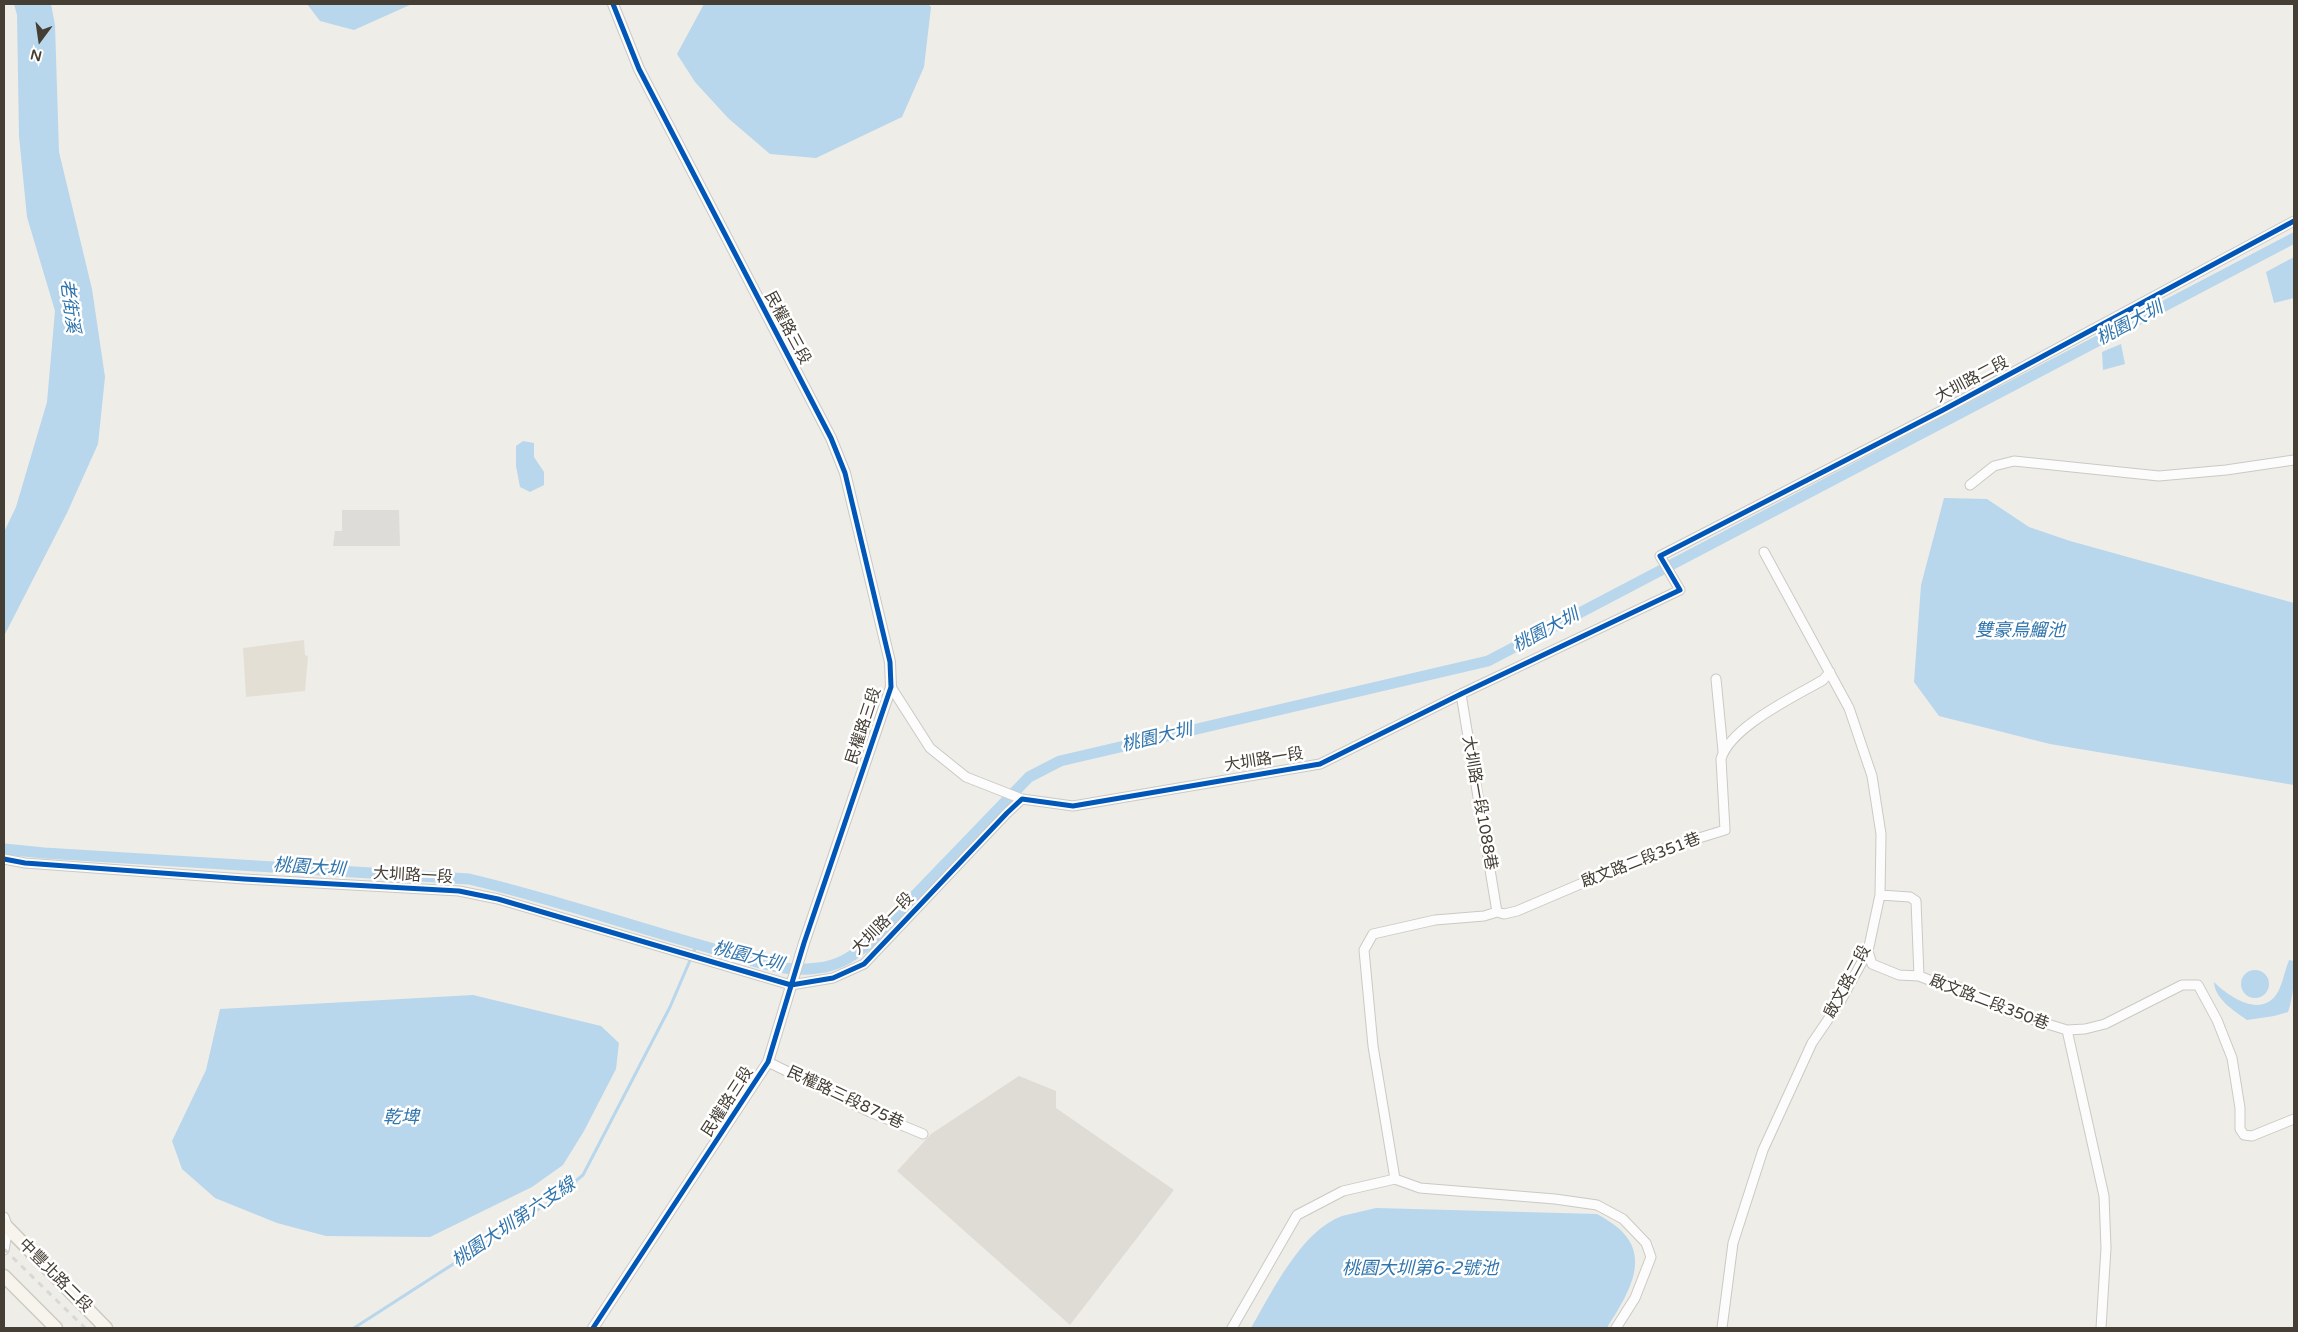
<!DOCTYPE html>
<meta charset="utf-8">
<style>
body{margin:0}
#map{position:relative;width:2298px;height:1332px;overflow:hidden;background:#efede8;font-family:"Varela Round",sans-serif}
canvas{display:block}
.frame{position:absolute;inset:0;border:5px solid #443e34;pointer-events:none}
.north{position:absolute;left:15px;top:15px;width:50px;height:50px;-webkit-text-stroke:4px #fff;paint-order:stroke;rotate:194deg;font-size:14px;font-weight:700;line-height:20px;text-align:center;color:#443e34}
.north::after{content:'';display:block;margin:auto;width:18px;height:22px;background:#443e34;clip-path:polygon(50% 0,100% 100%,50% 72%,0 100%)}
</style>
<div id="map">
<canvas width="2298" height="1332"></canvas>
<div class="frame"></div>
<div class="north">N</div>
</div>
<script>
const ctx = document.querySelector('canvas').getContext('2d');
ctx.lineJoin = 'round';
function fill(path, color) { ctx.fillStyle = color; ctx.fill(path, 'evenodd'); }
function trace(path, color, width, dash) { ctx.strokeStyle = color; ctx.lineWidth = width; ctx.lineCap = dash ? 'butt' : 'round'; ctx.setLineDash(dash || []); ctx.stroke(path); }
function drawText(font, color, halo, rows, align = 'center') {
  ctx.font = font + ' "Varela Round","Noto Sans TC",sans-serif'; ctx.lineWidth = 5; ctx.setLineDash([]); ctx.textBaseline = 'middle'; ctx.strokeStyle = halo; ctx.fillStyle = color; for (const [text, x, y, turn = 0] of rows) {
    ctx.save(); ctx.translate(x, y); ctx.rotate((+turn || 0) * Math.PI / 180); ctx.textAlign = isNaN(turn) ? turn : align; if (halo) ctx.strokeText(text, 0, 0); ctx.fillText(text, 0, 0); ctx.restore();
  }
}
const residential = new Path2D(`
 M 304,640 L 305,655 L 308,656 L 305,691 L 246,697 L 243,648 Z`);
const industrial = new Path2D(`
 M 1019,1076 L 1056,1091 L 1056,1108 L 1174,1190 L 1070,1325 L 897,1171 L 931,1134 Z`);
const parking = new Path2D(`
 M 342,510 L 399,510 L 400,546 L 333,546 L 335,531 L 342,531 Z`);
const water = new Path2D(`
 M 14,4 L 51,4 L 55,25 L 59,152 L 92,289 L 105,377 L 98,444 L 67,513 L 4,636 L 4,532 L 16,507 L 47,402 L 55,311 L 27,217 L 19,136 L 17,15 Z
 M 307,4 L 412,4 L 354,30 L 320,21 Z
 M 704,4 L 928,4 L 931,7 L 924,67 L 902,117 L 816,158 L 770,154 L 728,118 L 695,82 L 677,54 Z
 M 2294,257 L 2294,298 L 2274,303 L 2266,272 Z
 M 2121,344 L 2125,364 L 2103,370 L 2102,352 Z
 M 523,441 L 534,443 L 534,457 L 544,472 L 544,485 L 530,492 L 520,487 L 516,466 L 516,446 Z
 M 1944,498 L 1987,499 L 2029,527 L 2070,541 L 2294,603 L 2294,785 L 2050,744 L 1939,716 L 1914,682 L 1921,585 Z
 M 2289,960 L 2294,961 C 2294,978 2294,995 2288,1012 L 2274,1016 L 2247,1020 C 2233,1010 2215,999 2214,982 C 2230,998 2264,1020 2279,990 C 2283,981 2285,970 2289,960 Z
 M2241 984a14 14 0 1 1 28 0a14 14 0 1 1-28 0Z
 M 473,995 L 601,1026 L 619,1043 L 616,1069 L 584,1131 L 563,1165 L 532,1187 L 430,1237 L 326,1236 L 277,1223 L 215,1198 L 182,1169 L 172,1141 L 206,1070 L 220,1009 Z
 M 1376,1208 L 1597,1214 C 1604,1218 1611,1222 1617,1227 C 1654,1257 1626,1297 1607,1328 L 1251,1328 C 1272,1292 1301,1231 1342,1216 C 1353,1213 1365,1211 1376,1208 Z`);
const stream = new Path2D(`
 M 354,1328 L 551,1201 L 583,1175 L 670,1007 L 697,944`);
const canal = new Path2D(`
 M 4,849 L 44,853 L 469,879 C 550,898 628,925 707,947 C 741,957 783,974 818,968 C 838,966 851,957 866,946 L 1029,777 L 1060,761 L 1488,661 L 2294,238`);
const minor = new Path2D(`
 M 1970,485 L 1994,466 L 2014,461 L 2159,476 L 2226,470 L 2294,460
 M 1716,679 L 1723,751
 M 891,687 L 930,748 L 966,777 L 1022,799
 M 1461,694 L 1497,912
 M 4,859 L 25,863 L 244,879 L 459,891 L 498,899 L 791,985 L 833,978 L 864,964 L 1007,813 L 1022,799 L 1073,806 L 1320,764 L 1461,694 L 1680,590 L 1660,556 L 1943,410 L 2294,221
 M 1880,895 L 1910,897 L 1916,901 L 1919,976
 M 1497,912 L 1484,916 L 1435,920 L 1373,934 L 1364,950 L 1373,1046 L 1395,1179 L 1420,1188 L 1555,1199 L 1597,1205 L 1623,1219 L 1646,1243 L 1651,1257 L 1635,1298 L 1616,1328
 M 1497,912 L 1504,914 L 1517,911 L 1660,850 L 1725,830 L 1721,759 C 1730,727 1794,697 1823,680 L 1830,672
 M 1868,951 L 1872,964 L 1899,975 L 1919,976 L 1937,983 L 1958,987 L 1982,996 L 2008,1012 L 2067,1030 L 2085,1029 L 2105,1024 L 2182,985 L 2198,985 L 2217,1020 L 2232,1058 L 2240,1108 L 2240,1129 L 2244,1135 L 2252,1136 L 2294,1119
 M 2067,1030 L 2104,1196 L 2106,1248 L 2101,1328
 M 768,1062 L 870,1112 L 923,1134
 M 4,1217 L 8,1228 L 4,1250
 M 1232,1328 L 1297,1215 L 1343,1191 L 1395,1179
 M 1722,1328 L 1733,1243 L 1763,1150 L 1812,1043 L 1840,1002 L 1868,951 L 1880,895 L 1881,834 L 1872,776 L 1849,708 L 1764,552`);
const tertiary = new Path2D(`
 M 593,1328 L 768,1062 L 804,943 L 891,687 L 890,662 L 845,473 L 831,438 L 639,69 L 613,4`);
const secondary = new Path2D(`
 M 4,1224 L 106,1328
 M 4,1276 L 56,1328`);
const rail = new Path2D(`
 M 4,1249 L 85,1328`);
const cycleway = new Path2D(`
 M 4,859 L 25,863 L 244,879 L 459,891 L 498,899 L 791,985 L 833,978 L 864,964 L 1007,813 L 1022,799 L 1073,806 L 1320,764 L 1461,694 L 1680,590 L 1660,556 L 1943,410 L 2294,221
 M 593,1328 L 768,1062 L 804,943 L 891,687 L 890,662 L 845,473 L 831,438 L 639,69 L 613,4`);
const streetNames = [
 ["民權路三段",787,328,62],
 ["大圳路二段",1972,380,-28],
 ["民權路三段",864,726,-72],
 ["大圳路一段",1264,760,-9],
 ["大圳路一段1088巷",1479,803,80],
 ["啟文路二段351巷",1641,861,-21],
 ["大圳路一段",413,876,3],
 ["大圳路一段",883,924,-45],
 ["啟文路二段",1848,982,-62],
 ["啟文路二段350巷",1989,1003,21],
 ["民權路三段875巷",845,1098,25],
 ["民權路三段",728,1102,-57],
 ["中豐北路二段",55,1276,45]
];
const waterNames = [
 ["老街溪",69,306,83],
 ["桃園大圳",2130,324,-28],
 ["桃園大圳",1546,631,-28],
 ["雙豪烏鰡池",2020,631],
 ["桃園大圳",1157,738,-13],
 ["桃園大圳",309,868,4],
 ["桃園大圳",748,957,14],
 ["乾埤",401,1118],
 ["桃園大圳第六支線",514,1223,-34],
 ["桃園大圳第6-2號池",1420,1269]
];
fill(residential, '#e3dfd5');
fill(industrial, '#dfdcd6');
fill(parking, '#dedcd8');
fill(water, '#b8d6ec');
trace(stream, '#b8d6ec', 3);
trace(canal, '#b8d6ec', 11);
trace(minor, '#cbc9c4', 11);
trace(tertiary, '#cbc9c4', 12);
trace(secondary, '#cecabf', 15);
trace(minor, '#fdfcfc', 9);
trace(tertiary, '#fdfcfc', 10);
trace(secondary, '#f6f4ed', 12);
trace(rail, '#d8d8d7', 3, [6, 6]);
trace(cycleway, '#0057b8', 5);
drawText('16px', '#443e34', '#fff', streetNames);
drawText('italic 18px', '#3075ad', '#fff', waterNames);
</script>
